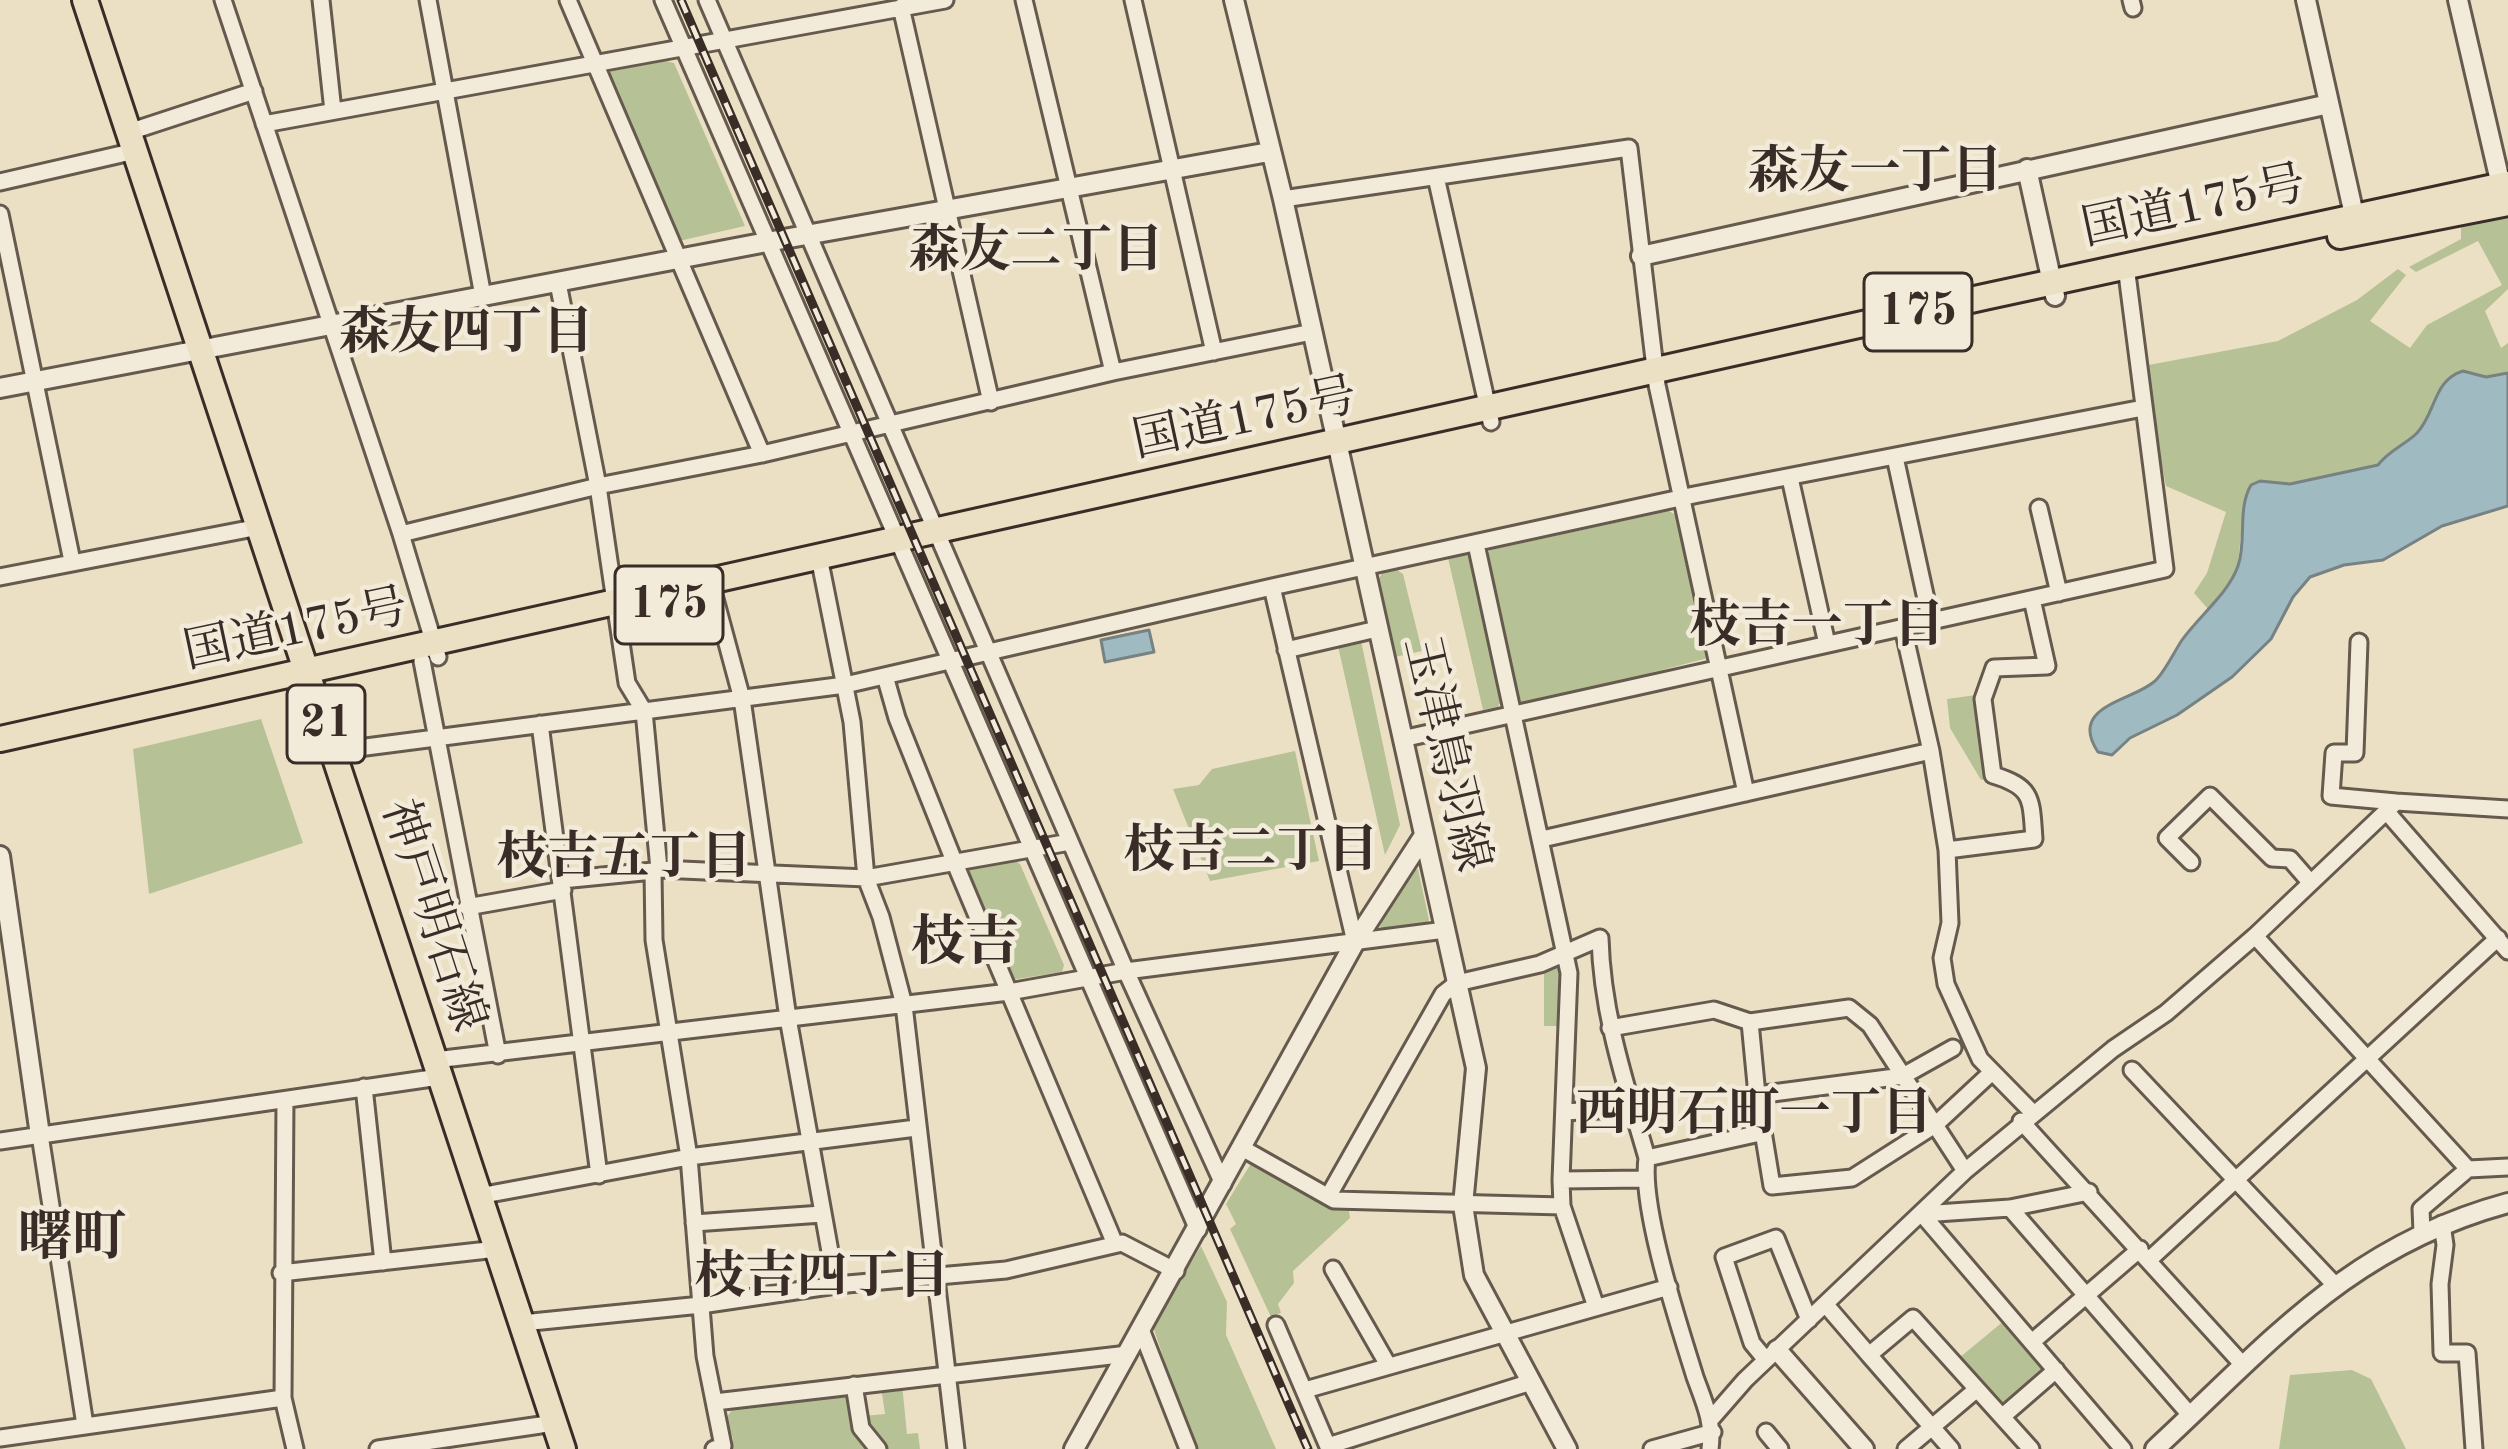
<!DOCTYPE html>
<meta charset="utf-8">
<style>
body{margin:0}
canvas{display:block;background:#ece0c4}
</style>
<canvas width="2508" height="1449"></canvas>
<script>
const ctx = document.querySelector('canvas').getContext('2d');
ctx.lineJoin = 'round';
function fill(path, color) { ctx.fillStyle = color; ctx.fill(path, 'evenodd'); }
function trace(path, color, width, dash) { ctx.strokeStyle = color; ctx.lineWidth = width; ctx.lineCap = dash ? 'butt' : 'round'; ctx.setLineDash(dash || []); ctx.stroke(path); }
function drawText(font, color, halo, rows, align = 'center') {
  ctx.font = font + ' "Old Standard TT","Noto Serif JP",serif'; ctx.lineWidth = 9; ctx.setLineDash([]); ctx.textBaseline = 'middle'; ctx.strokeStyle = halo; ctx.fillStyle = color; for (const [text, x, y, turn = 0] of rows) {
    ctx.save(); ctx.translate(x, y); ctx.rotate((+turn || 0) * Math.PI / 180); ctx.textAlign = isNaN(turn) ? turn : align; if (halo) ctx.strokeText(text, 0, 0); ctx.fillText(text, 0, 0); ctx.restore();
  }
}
const green = new Path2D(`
 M 666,61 L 674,63 L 745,226 L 679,241 L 606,78 L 607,72 Z
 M 2508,217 L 2508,289 L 2485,311 L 2501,348 L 2508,343 L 2508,373 L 2486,377 L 2473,372 L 2428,414 L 2418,432 L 2388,453 L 2378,465 L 2290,484 L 2260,481 L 2245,498 L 2237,571 L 2208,609 L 2194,593 L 2207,573 L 2226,512 L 2166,486 L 2161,461 L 2157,461 L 2143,366 L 2278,341 L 2357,300 L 2398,269 L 2406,275 L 2370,321 L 2410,348 L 2427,325 L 2502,285 L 2478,241 L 2416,272 L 2409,267 L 2461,239 L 2461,222 Z
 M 1669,511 L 1676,515 L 1708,658 L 1523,706 L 1515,699 L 1485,559 L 1490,550 Z
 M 1465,554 L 1471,558 L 1501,700 L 1498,707 L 1483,710 L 1448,558 Z
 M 1397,570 L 1403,574 L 1422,651 L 1395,657 L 1379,578 L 1383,572 Z
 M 1361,641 L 1400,825 L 1385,855 L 1338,646 Z
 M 1976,695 L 1986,779 L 1981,780 L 1950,728 L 1947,699 Z
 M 261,719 L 303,843 L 149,894 L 133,749 Z
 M 1295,751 L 1319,861 L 1210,881 L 1173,789 L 1199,785 L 1212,769 Z
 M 1013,859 L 1020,864 L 1064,965 L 1062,972 L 1011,980 L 963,874 L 966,868 Z
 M 1418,869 L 1429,920 L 1426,926 L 1383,933 L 1380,926 L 1409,871 Z
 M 1561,966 L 1561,1026 L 1544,1026 L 1544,971 Z
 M 1253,1160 L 1321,1197 L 1327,1205 L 1348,1204 L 1350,1218 L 1293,1271 L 1294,1283 L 1278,1304 L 1281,1313 L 1271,1317 L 1230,1229 L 1236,1224 L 1226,1204 Z
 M 1201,1246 L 1227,1302 L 1226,1335 L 1276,1449 L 1195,1449 L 1153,1327 Z
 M 2005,1320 L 2048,1370 L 2004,1407 L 1959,1358 Z
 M 2352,1370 L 2371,1379 L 2406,1449 L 2279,1449 L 2290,1375 Z
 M 902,1384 L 907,1434 L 918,1433 L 920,1449 L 730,1449 L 733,1439 L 726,1418 L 736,1405 L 838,1393 L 849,1395 L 853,1431 L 864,1431 L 863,1416 L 885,1414 L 881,1387 Z`);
const water = new Path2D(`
 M 2463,371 L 2486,377 L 2508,373 L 2508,506 L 2442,526 L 2383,560 L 2344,565 L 2310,577 L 2293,597 L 2271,639 L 2232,677 L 2177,715 L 2130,738 L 2112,755 L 2098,752 C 2066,704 2137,701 2157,679 C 2167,668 2174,652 2182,640 C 2199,616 2228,594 2238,566 C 2247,540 2237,509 2251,485 L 2260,481 L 2290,484 L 2378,465 C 2389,450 2405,445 2417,433 C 2436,413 2433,380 2463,371 Z
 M 1149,630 L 1154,652 L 1105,662 L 1101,640 Z`);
const minor = new Path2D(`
 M 223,0 L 401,534 L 438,657
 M 321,0 L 333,111
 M 428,0 L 483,296
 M 568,0 L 762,454
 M 663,0 L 1198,1230
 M 707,0 L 1126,971 L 1223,1184
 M 1024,0 L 1113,372
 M 1133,0 L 1214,352
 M 2131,0 L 2133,8
 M 901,7 L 991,402
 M 264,124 L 945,0
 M 129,132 L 254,91
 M 1436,177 L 1491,422
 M 0,182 L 135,151
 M 1283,199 L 1629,148 L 1657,385 L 1746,793
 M 0,214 L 72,561
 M 558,283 L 598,486 L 627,683 L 644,711 L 659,869 L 653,871 L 654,940 L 689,1157 L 705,1356 L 723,1446 L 714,1449
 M 1895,457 L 1931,622
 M 1790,478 L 1827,644
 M 2039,508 L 2059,593
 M 401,534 L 598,486 L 762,454 L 1113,372 L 1312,332
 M 1476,544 L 1569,973 L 1561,1180
 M 819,557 L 852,722 L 866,878 L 881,917 L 904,1005 L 956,1449
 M 0,577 L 259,527
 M 1272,587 L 1355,942
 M 714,595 L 742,699 L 788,1018 L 836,1285
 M 1903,628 L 1931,751 L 1947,850 L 1950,923 L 1942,958 L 1946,984 L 1980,1059 L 2033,1113
 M 2359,642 L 2355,753 L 2334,753 L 2331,796 L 2396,802
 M 1286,650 L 1377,629
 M 422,661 L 498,1055
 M 885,676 L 897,718 L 954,861 L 1115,1244
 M 540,724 L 599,1175
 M 1402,739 L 2165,569 L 2126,266
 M 335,751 L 845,685 L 1272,587 L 1694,495 L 2143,408
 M 2386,811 L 2508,951
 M 1542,839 L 1931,751
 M 1947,850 L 2034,839 C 2031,800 2034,787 1993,775 L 1983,699 L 1994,668 L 2047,666 L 2032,599
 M 2191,862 L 2167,838 L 2210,796 L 2272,858 L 2290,859 L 2310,882
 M 659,869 L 866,878 L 1070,842
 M 562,880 L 653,871
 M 467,907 L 563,890
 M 2255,936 L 2468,1169 L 2421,1209 L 2422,1232
 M 1750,1022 L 1757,1095
 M 1610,1028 L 1714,1010 L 1750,1022 L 1849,1008 L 1870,1025 L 1965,1171
 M 1953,1048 L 1903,1076 L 1757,1095 L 1772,1186 L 1852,1178 L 1935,1125 L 1992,1072
 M 435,1060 L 1009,992 L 1126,971 L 1445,930
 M 2132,1070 L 2334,1284
 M 364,1087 L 383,1262
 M 285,1100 L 283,1398 L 295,1449
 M 1564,1112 L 1633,1108
 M 2021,1121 L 2243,1365
 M 40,1135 L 85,1425
 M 0,1141 L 439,1077
 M 1242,1148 L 1334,1200 L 1562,1206 L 1561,1180 L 1644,1179
 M 1647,1158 L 1760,1133
 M 2468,1169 L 2508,1167
 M 1329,1195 L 1443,994 L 1457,983 L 1540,964 L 1600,938 C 1602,1015 1626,1085 1647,1158 C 1640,1208 1679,1325 1695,1377 C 1704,1402 1714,1422 1710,1449
 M 479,1196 L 689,1157 L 916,1128
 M 1562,1206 L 1596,1307
 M 2010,1208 L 2191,1416
 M 1922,1214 L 2123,1449
 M 1922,1214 L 2010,1208 L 2089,1192
 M 694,1223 L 822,1214
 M 2442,1224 L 2445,1245 L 2440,1284 L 2442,1353 L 2467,1353 L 2474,1449
 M 2150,1259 L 2498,938
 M 1333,1269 L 1388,1365
 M 281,1273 L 497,1249
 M 1826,1305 L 1869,1355 L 1913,1318 L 2031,1449
 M 522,1323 L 701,1305 L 836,1285 L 1006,1270 L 1122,1243 L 1176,1271
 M 1276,1325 L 1329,1449
 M 1142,1332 L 1188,1449
 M 2032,1342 L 2140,1249
 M 1869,1355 L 1951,1449
 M 1766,1360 L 1752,1343 L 1724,1257 L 1776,1238 L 1809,1320
 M 854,1385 L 861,1428 L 878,1449
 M 1305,1390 L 1669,1287
 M 715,1402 L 1128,1354
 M 2003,1416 L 2056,1370
 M 1711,1419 L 1745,1380 L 1965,1171 L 2113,1049 L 2166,1013 L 2255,936 L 2396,802 L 2508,809
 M 1766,1432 L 1780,1449
 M 0,1438 L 283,1398
 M 1328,1446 L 1531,1382
 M 378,1449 L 554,1423
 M 1652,1449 L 1713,1432
 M 1906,1449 L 1977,1389`);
const tertiary = new Path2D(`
 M 1234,0 L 1283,199 L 1476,1068 L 1463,1205 L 1474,1275 L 1567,1449
 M 2306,0 L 2357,228
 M 2458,0 L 2503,194
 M 2027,169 L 2055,296
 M 1641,256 L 2329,104
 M 0,388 L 767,242 L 1269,152
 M 0,856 L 40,1135
 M 1777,1350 L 1864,1449
 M 1074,1449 L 1355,942 L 1423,837
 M 2155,1449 C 2271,1342 2349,1246 2508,1203`);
const primary = new Path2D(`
 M 85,0 L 563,1449`);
const trunk = new Path2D(`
 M 2340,236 L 2508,203
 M 0,739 L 1984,297 L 2508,184`);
const rail = new Path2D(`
 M 681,0 L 1308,1449`);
const shields = [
 [1918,312,108],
 [669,605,108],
 [326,724,78]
];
const shieldNames = [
 ["175",1918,312],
 ["175",669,605],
 ["21",326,724]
];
const streetNames = [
 ["国道175号",2194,208,-12],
 ["国道175号",1245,420,-12],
 ["国道175号",296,631,-12],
 ["玉津鳥羽線",1445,754,77],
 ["神戸明石線",432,916,72]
];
const neighbourhoodNames = [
 ["森友一丁目",1875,174],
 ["森友二丁目",1036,253],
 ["森友四丁目",466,335],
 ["枝吉一丁目",1817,628],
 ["枝吉二丁目",1251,853],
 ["枝吉五丁目",624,860],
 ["西明石町一丁目",1754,1116],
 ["枝吉四丁目",822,1279]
];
const quarterNames = [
 ["枝吉",965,945],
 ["曙町",72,1240]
];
fill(green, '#b6c295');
fill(water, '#9fbac0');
trace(water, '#778283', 3);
trace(minor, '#665a4f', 21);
trace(tertiary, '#665a4f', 24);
trace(primary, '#3a2d28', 30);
trace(trunk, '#3a2d28', 30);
trace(minor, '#f3ebd9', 15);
trace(tertiary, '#f3ebd9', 18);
trace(primary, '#ece0c4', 24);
trace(trunk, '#ece0c4', 24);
trace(rail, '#3a2d28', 9);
trace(rail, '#f3ebd9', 4.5, [14]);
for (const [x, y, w] of shields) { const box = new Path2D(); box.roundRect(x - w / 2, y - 39, w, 78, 9); ctx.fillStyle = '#f3ebd9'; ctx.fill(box); trace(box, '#3a2d28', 3); }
drawText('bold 45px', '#3a2d28', null, shieldNames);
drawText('48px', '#3a2d28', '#f3ebd9', streetNames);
drawText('bold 51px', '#3a2d28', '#f3ebd9', neighbourhoodNames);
drawText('bold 54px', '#3a2d28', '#f3ebd9', quarterNames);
</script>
